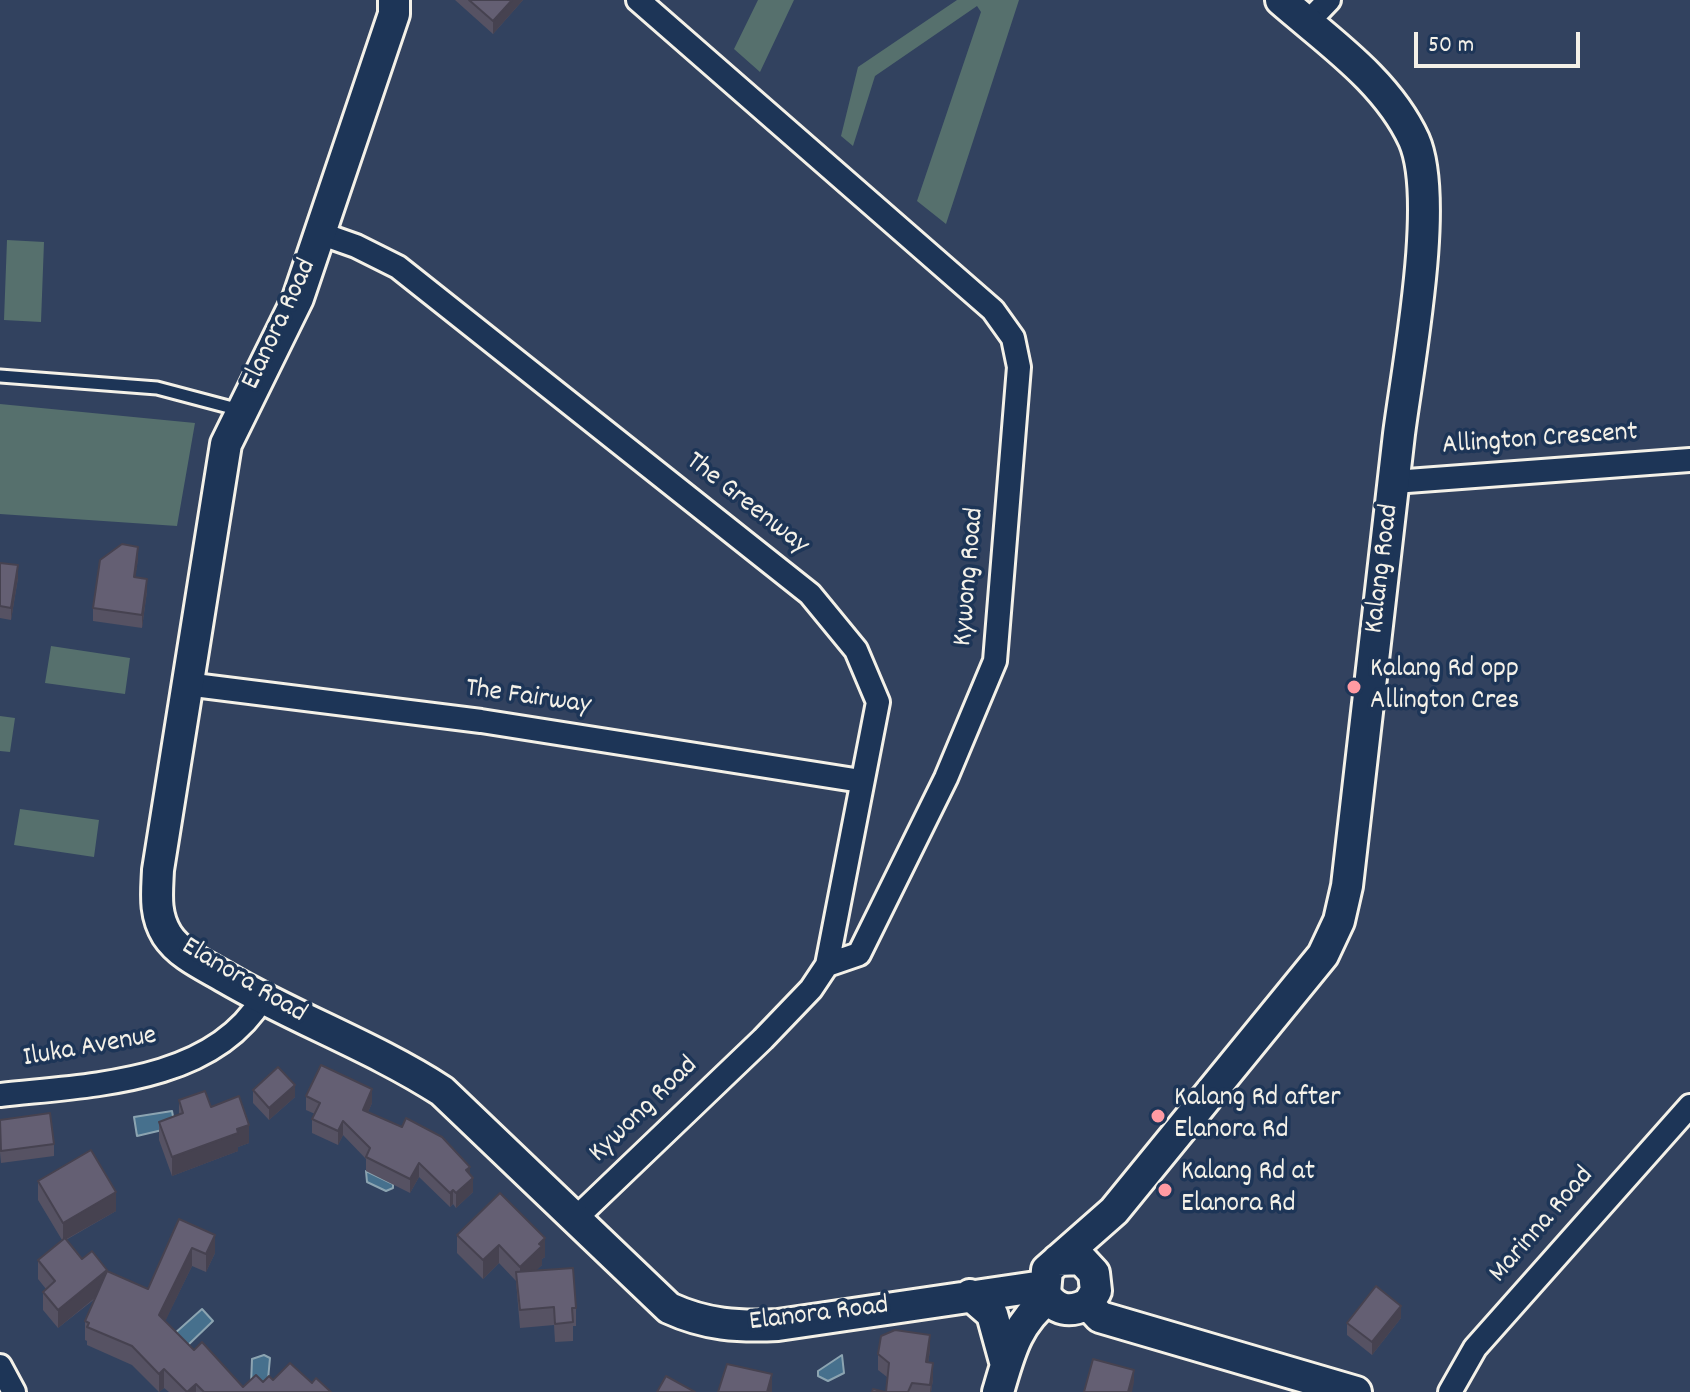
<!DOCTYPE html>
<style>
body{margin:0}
#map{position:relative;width:1690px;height:1392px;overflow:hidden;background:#32425f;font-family:Dekko,sans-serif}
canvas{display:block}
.scale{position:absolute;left:1414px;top:32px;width:166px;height:36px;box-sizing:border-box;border:4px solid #f4f1e8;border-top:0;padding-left:10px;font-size:24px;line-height:28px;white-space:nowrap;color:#f4f1e8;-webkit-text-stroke:6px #1d3557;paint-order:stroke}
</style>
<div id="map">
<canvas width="1690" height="1392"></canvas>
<div class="scale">50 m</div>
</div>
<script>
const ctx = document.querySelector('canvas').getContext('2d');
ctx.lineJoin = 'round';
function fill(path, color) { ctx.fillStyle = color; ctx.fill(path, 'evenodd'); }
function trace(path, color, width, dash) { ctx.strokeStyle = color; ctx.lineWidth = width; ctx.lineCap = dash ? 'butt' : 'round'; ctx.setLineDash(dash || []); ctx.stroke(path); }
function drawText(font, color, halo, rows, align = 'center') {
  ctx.font = font + ' Dekko,sans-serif'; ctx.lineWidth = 7; ctx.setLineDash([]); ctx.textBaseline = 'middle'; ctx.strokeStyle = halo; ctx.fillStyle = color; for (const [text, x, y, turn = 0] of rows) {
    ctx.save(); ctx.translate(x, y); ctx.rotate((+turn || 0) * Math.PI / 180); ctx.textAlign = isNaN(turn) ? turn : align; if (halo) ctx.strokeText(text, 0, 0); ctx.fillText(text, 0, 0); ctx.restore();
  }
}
const green = new Path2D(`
 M 758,0 L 794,0 L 760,72 L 734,49 Z
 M 957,0 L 1019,0 L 946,224 L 917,201 L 981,12 L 977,6 L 875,76 L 853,146 L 841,136 L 858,67 Z
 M 7,240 L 44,242 L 41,322 L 4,320 Z
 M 0,404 L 195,423 L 177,526 L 0,514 Z
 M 51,646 L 130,658 L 125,694 L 45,683 Z
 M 0,716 L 15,718 L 10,752 L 0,751 Z
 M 20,809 L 99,820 L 94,857 L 14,845 Z`);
const water = new Path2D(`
 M 172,1111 L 175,1127 L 137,1136 L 134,1117 Z
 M 366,1171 L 393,1184 L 393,1188 L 386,1191 L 367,1182 Z
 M 202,1309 L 213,1321 L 186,1347 L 174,1334 Z
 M 264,1355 L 270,1358 L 267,1390 L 251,1386 L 252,1359 Z
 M 842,1355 L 844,1373 L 828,1381 L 818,1376 L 818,1371 Z`);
const lane = new Path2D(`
 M 0,376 L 157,388 L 240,410`);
const street = new Path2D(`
 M 1307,23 L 1329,0
 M 322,234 L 356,246 L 398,267 L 810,594 L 856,650 L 878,702 L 827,965
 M 1394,482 L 1690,460
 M 186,684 L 481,721 L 861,781
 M 0,1095 C 88,1085 211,1084 262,999
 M 575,1219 L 763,1039 L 811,989 L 827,965 L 859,954 L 946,778 L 995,661 L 1019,367 L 1013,338 L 993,310 L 638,0
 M 0,1366 L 14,1392
 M 1450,1392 L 1475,1348 L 1690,1106`);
const secondary = new Path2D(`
 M 394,0 L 394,14 L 298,298 L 226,444 L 158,870 C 157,893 154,914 167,935 C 180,955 206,966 226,978 C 296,1019 374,1047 442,1091 L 669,1308 C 706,1325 738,1327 778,1325 L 1043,1286
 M 1058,1260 L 1081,1259 L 1094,1273 L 1096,1291 L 1088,1304 C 1070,1313 1055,1311 1045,1293 L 1047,1270 L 1114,1211 L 1323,955 L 1339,921 L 1347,886 C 1365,735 1382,584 1399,434 C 1408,364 1440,199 1414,140 C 1387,81 1328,41 1281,0
 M 970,1295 L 992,1314 L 1006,1365
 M 1088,1304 L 1100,1317 L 1356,1392
 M 998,1392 C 1009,1355 1016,1323 1048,1299`);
const wall = new Path2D(`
 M 455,0 L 523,0 L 493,34 Z
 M 138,559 L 135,577 L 147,591 L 142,628 L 93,621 L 93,608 Z
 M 0,563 L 18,578 L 11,620 L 0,618 Z
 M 253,1090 L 295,1097 L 269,1120 L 253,1103 Z
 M 306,1096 L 372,1103 L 368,1112 L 470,1174 L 473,1192 L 456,1208 L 453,1204 L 450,1207 L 419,1177 L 410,1193 L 366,1171 L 366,1159 L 343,1135 L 338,1145 L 312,1133 L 312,1119 L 315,1114 L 306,1110 Z
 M 179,1100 L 211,1107 L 249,1143 L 238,1147 L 238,1151 L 172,1176 L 159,1140 L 159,1122 L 179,1114 Z
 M 0,1120 L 54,1144 L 54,1156 L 1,1163 L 0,1152 Z
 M 38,1181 L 116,1211 L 66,1240 L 82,1259 L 148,1289 L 179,1219 L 215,1253 L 206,1272 L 192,1266 L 165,1321 L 194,1350 L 243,1387 L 273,1380 L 312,1383 L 331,1392 L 169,1392 L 164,1388 L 159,1392 L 132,1365 L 87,1345 L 87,1341 L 85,1340 L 85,1321 L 96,1298 L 58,1328 L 43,1310 L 43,1292 L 46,1289 L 38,1279 L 38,1260 L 62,1240 L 38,1200 Z
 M 457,1235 L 545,1257 L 542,1259 L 542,1265 L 535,1271 L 576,1308 L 576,1326 L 573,1326 L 573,1341 L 555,1342 L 554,1325 L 520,1328 L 516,1281 L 499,1263 L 483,1279 L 457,1253 Z
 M 1401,1318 L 1372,1355 L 1347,1335 L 1347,1323 Z
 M 930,1350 L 928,1363 L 933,1379 L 931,1392 L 886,1392 L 887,1377 L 878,1370 L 878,1354 Z`);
const shadedWall = new Path2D(`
 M 512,0 L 523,0 L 493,34 L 493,21 Z
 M 138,547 L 138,559 L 134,589 L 134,577 Z
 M 18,565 L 18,578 L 11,620 L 11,608 Z
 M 147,579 L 147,591 L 142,628 L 142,615 Z
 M 295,1085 L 295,1097 L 269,1120 L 269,1108 Z
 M 372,1089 L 372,1103 L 363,1124 L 363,1110 Z
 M 343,1121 L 343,1135 L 338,1145 L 338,1131 Z
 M 249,1125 L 249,1143 L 238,1147 L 238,1151 L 172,1176 L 172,1157 Z
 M 419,1163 L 419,1177 L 410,1193 L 410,1179 Z
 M 470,1167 L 470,1181 L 473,1178 L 473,1192 L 456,1208 L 456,1193 L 466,1170 Z
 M 453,1190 L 453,1204 L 450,1207 L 450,1193 Z
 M 116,1192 L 116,1211 L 63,1241 L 63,1223 Z
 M 215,1235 L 215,1253 L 206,1272 L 206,1254 Z
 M 545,1238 L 545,1257 L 542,1259 L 542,1265 L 520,1286 L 520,1267 Z
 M 499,1245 L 499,1263 L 483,1279 L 483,1260 Z
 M 192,1248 L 192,1266 L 159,1334 L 159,1315 Z
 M 107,1270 L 107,1288 L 58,1328 L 58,1310 Z
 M 1401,1306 L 1401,1318 L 1372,1355 L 1372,1342 Z
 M 930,1335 L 930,1350 L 926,1378 L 926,1362 Z
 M 933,1363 L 933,1379 L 931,1392 L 930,1392 Z
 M 164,1369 L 164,1388 L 159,1392 L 159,1374 Z
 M 1134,1370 L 1134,1382 L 1132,1392 L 1128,1392 Z
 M 772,1374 L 772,1392 L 767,1392 Z
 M 196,1384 L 196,1392 L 188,1392 Z`);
const building = new Path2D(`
 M 469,0 L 512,0 L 493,21 Z
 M 122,544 L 138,547 L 134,577 L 147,579 L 142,615 L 93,608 L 100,560 Z
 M 0,563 L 18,565 L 11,608 L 0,606 Z
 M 321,1065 L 372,1089 L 363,1110 L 402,1127 L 406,1118 L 442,1137 L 470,1167 L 466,1170 L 473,1178 L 456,1193 L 453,1190 L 450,1193 L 419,1163 L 410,1179 L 366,1157 L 370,1148 L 343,1121 L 338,1131 L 312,1119 L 320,1103 L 306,1096 Z
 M 278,1067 L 295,1085 L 269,1108 L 253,1090 Z
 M 205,1091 L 211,1107 L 239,1096 L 249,1125 L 237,1129 L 238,1133 L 172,1157 L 159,1122 L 183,1113 L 179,1100 Z
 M 50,1113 L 54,1144 L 1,1151 L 0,1120 Z
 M 91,1150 L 116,1192 L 63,1223 L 38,1181 Z
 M 500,1193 L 545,1238 L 539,1244 L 542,1246 L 520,1267 L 499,1245 L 483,1260 L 457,1235 Z
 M 179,1219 L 215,1235 L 206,1254 L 192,1248 L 159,1315 L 194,1350 L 202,1342 L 243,1387 L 256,1375 L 263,1382 L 269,1376 L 273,1380 L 290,1363 L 312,1383 L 316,1378 L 331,1392 L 204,1392 L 196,1384 L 187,1392 L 164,1369 L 159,1374 L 132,1346 L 87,1327 L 89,1323 L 85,1321 L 107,1271 L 148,1289 Z
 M 65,1238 L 82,1259 L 92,1251 L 107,1270 L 58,1310 L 43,1292 L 55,1281 L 38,1260 Z
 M 573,1268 L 576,1308 L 572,1308 L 573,1322 L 555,1324 L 554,1307 L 520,1310 L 516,1272 Z
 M 1376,1286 L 1401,1306 L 1372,1342 L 1347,1323 Z
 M 895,1330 L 930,1335 L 926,1362 L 933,1363 L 930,1385 L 912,1383 L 908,1392 L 886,1392 L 889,1363 L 878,1354 L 881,1336 Z
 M 1093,1359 L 1134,1370 L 1128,1392 L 1084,1392 Z
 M 727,1364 L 772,1374 L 767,1392 L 718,1392 Z
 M 666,1376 L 695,1392 L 657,1392 Z
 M 873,1389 L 885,1392 L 872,1392 Z`);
const markers = [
 [1354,687,8,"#ff9aa2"],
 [1158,1116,8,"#ff9aa2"],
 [1165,1190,8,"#ff9aa2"]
];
const streetNames = [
 ["Elanora Road",281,325,-65],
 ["Allington Crescent",1540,441,-4],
 ["The Greenway",746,505,38],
 ["Kalang Road",1384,569,-83],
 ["Kywong Road",971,577,-85],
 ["The Fairway",528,699,8],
 ["Elanora Road",243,982,31],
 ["Iluka Avenue",90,1049,-10],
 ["Kywong Road",645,1111,-44],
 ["Marinna Road",1543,1226,-49],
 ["Elanora Road",819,1316,-7]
];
const poiNames = [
 ["Kalang Rd opp",1370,671],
 ["Allington Cres",1370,703],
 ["Kalang Rd after",1174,1100],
 ["Elanora Rd",1174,1132],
 ["Kalang Rd at",1181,1174],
 ["Elanora Rd",1181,1206]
];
fill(green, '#56706d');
fill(water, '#46708d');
trace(water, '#8ca4b1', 2);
trace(lane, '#f4f1e8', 17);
trace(street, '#f4f1e8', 28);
trace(secondary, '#f4f1e8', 36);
trace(lane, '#1d3557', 11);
trace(street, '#1d3557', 22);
trace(secondary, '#1d3557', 30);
fill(wall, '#565263');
fill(shadedWall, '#464250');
fill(building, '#645f73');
trace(building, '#464250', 2);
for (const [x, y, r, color] of markers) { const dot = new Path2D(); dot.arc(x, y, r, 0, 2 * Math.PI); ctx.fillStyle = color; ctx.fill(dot); trace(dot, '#1d3557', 3); }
drawText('28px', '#f4f1e8', '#1d3557', streetNames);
drawText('28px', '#f4f1e8', '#1d3557', poiNames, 'left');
</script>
